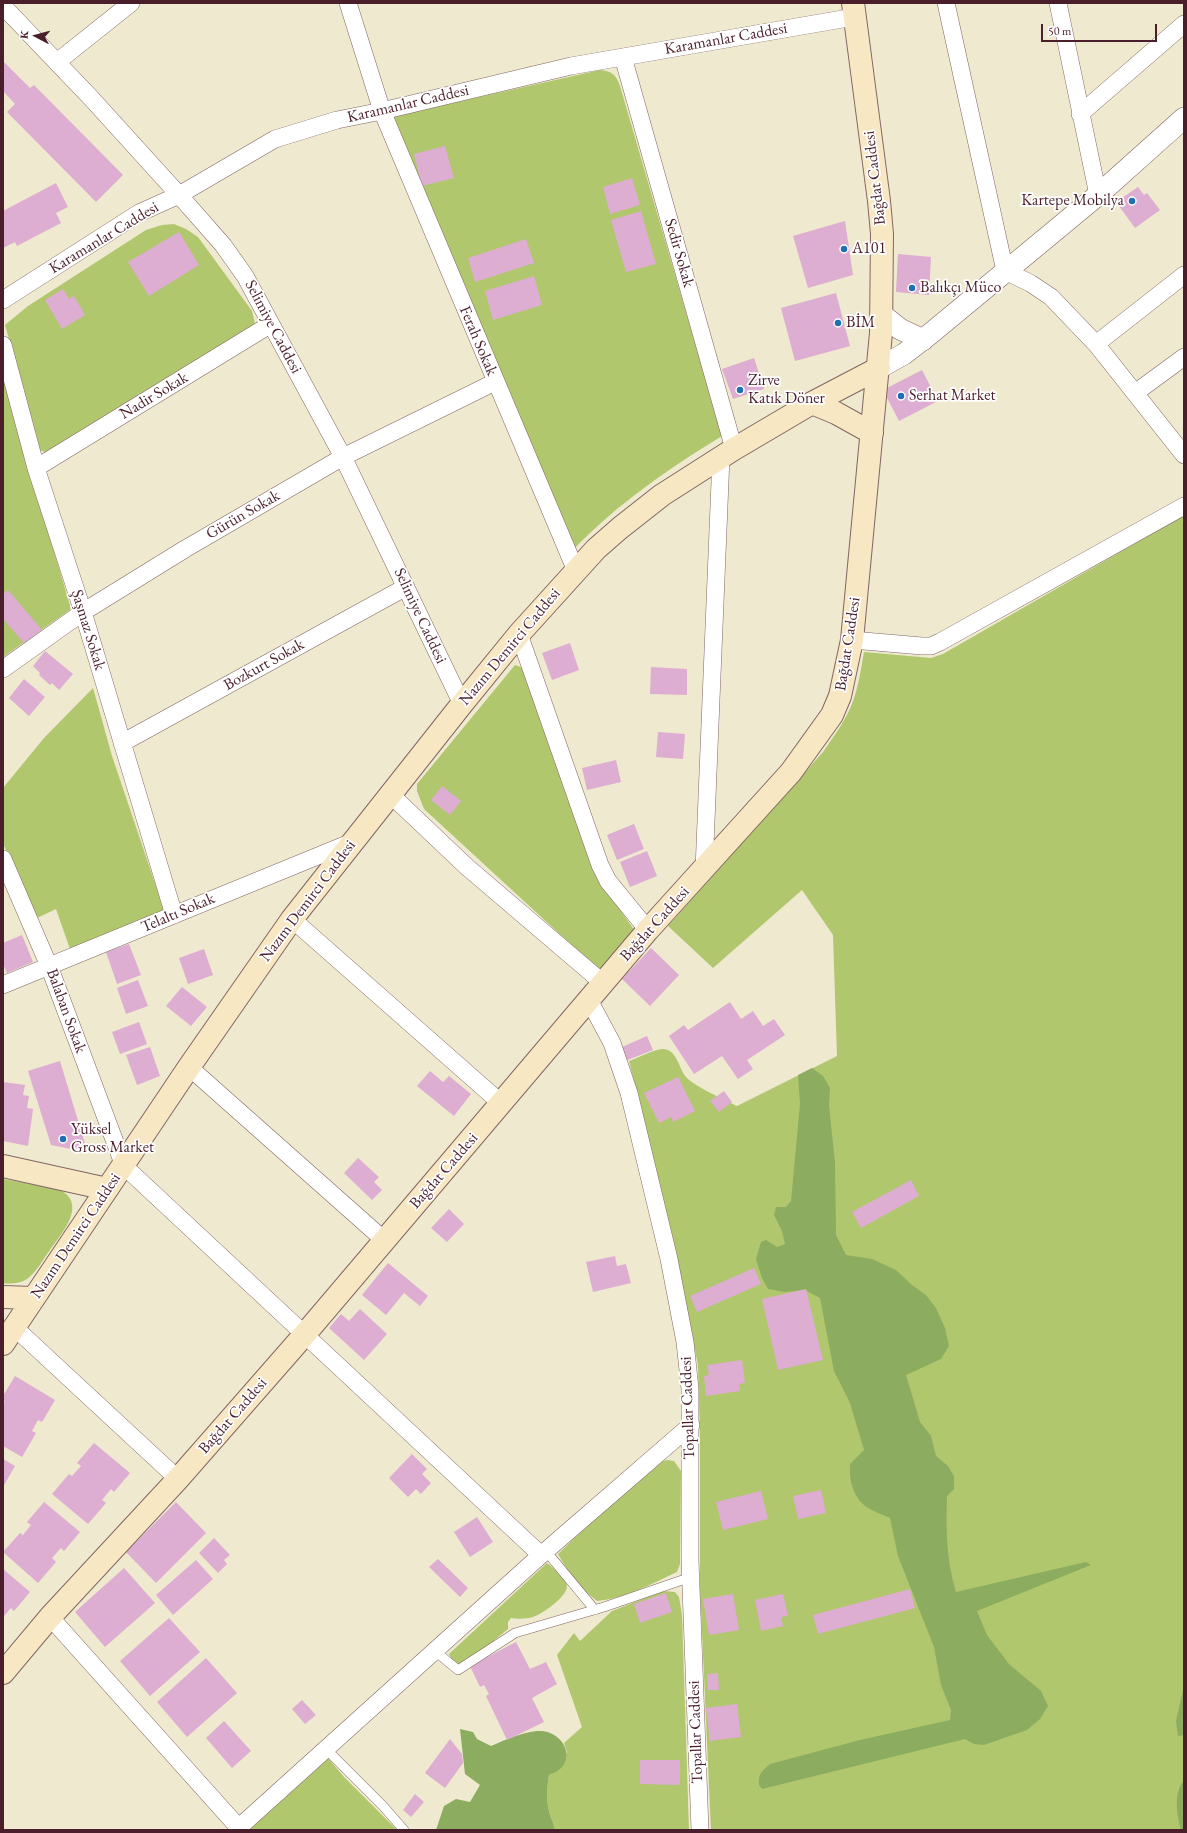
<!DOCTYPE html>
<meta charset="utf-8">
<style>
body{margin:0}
#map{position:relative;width:1187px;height:1833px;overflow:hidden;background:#eee9cf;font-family:"EB Garamond",serif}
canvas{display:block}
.frame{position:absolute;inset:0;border:4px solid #4a1f2b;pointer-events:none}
.north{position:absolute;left:16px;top:16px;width:40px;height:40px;-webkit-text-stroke:3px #fff;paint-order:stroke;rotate:276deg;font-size:11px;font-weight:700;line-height:16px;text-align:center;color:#4a1f2b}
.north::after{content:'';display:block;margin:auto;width:14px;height:18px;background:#4a1f2b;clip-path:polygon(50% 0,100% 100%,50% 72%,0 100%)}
.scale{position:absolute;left:1041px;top:24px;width:116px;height:18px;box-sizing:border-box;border:2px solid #4a1f2b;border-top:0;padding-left:5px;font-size:12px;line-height:14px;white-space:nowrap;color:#4a1f2b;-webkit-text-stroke:3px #fff;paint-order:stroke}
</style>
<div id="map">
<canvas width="1187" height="1833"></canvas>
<div class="frame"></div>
<div class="north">K</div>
<div class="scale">50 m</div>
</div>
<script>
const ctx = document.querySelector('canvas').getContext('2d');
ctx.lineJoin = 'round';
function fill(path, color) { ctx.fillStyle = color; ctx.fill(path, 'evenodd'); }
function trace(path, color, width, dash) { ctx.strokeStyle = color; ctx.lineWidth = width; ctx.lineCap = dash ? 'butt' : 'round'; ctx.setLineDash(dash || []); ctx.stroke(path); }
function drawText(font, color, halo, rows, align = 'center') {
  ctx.font = font + ' "EB Garamond",serif'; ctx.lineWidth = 3.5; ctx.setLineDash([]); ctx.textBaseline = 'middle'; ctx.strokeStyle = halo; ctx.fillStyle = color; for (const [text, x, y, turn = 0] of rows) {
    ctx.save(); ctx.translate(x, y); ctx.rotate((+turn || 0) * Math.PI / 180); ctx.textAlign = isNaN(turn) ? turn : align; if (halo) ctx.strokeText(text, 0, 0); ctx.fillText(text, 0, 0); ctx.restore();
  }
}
const green = new Path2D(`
 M 600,70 C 612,71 616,75 620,86 L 722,436 C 668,469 617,504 573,550 L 390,117 Z
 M 174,224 L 186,229 L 198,237 L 252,311 L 255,324 L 47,453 L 40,450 L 5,325 L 28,306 L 146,230 L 162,225 Z
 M 3,378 L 71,609 L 3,657 Z
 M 1181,517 L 1184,517 L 1184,1830 L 711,1830 L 700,1588 L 700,1439 L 698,1365 L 668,1219 L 629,1061 C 638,1058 656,1048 664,1049 C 677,1050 679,1069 686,1077 C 695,1087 724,1099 737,1106 L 837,1056 L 833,935 L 802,890 L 713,968 L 668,926 L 823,752 C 834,736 847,719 853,701 C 859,685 861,668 864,652 L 931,658 L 943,654 Z
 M 515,665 L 521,667 L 525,673 L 584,844 C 597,876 615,903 635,931 L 601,972 L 424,809 L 417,791 L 417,784 Z
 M 93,688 L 112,756 L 166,916 L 70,949 L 56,909 L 35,919 L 3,843 L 3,788 L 44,738 Z
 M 3,1179 L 58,1189 C 89,1203 62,1233 50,1250 C 43,1259 37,1272 27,1279 C 19,1284 11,1284 3,1283 Z
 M 667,1460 L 674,1461 L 681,1471 L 680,1564 L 677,1572 C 651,1584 626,1598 597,1601 C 580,1588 568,1572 558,1554 L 650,1465 Z
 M 547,1563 C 553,1568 567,1578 567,1586 C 567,1597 542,1614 533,1617 C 526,1619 518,1619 511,1618 L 508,1622 L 508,1629 L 468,1662 L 458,1664 L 452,1660 L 449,1654 Z
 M 663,1591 L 675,1592 L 679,1597 L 682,1615 L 689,1830 L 554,1830 C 555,1823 550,1818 549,1811 C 546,1799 547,1787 549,1775 L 559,1770 L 567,1752 L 564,1743 L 582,1727 L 557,1655 L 574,1633 L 580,1641 L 612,1611 Z
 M 327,1757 L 344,1777 L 397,1830 L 244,1830 Z`);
const forest = new Path2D(`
 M 812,1068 L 823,1076 L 830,1088 L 829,1105 L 835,1163 L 836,1235 L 846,1255 L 872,1259 L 896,1270 L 912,1285 L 926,1295 L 936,1308 L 945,1328 L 949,1346 L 941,1359 L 906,1375 L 920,1422 L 931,1436 L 936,1456 L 948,1466 L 954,1476 L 954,1489 L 947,1496 C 946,1530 946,1559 956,1592 L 1086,1562 L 1091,1565 L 977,1611 L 987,1635 L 1009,1664 L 1041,1691 L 1048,1706 L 1040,1719 L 1027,1730 L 984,1745 L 974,1744 L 965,1739 L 762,1789 L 759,1785 C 758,1774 762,1771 770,1764 L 860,1740 L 950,1720 L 951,1710 L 941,1685 L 934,1647 L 898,1556 L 890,1518 C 882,1514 871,1511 864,1505 C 852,1495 849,1478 850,1464 L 864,1450 L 850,1403 L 834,1371 L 820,1298 L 805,1290 L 785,1292 L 768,1289 L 762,1278 L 756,1259 L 761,1242 L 766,1240 L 777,1247 L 785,1244 L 782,1231 L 774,1215 L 776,1207 L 786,1207 L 791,1201 L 800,1104 L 798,1075 Z
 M 1184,1686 L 1184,1735 L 1178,1736 L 1176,1721 Z
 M 460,1729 L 473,1732 L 477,1739 L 491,1746 C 506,1740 534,1726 550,1733 C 565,1739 573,1757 560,1769 C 557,1772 553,1773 549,1775 C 547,1787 546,1799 549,1811 C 550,1818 555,1823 554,1830 L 436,1830 L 444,1806 L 456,1799 L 470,1802 L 480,1785 L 465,1774 Z
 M 1184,1780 L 1184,1830 L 1181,1830 C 1177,1815 1173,1793 1184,1780 Z`);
const building = new Path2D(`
 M 3,61 L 30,88 L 34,85 L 123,175 L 96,202 L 7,112 L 15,104 L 3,91 Z
 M 445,146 L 454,178 L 422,186 L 414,154 Z
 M 632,178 L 640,205 L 610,214 L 603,187 Z
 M 56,183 L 68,207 L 56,213 L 61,223 L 17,246 L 15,242 L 3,248 L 3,211 Z
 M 1138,187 L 1144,195 L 1147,193 L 1160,210 L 1135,228 L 1116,202 Z
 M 641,211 L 656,264 L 626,272 L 611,220 Z
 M 845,221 L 853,275 L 808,288 L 793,236 Z
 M 179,232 L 199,265 L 149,296 L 128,262 Z
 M 526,239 L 534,263 L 475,282 L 468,258 Z
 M 898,254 L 931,257 L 929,295 L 896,292 Z
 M 534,276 L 542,305 L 493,320 L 485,291 Z
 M 63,289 L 69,299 L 74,296 L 85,315 L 62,329 L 45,300 Z
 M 836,293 L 850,346 L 795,361 L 781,308 Z
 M 754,358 L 764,389 L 733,399 L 722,369 Z
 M 922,370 L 938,401 L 899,421 L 883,390 Z
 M 8,590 L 42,630 L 24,643 L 3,619 L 3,594 Z
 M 570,643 L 579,670 L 552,680 L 542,653 Z
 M 45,651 L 73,674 L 59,690 L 52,683 L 50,685 L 39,675 L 40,673 L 33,666 Z
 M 651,667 L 687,669 L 687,695 L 650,694 Z
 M 24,679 L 45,697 L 29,716 L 9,698 Z
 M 658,732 L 685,734 L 683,759 L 656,757 Z
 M 616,760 L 621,782 L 587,790 L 582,768 Z
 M 442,786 L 461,801 L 450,815 L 431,800 Z
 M 634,824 L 644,849 L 617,860 L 607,835 Z
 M 647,851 L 657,876 L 630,887 L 620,862 Z
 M 22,935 L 33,962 L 7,973 L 3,964 L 3,943 Z
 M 129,944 L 141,975 L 117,984 L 106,952 Z
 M 651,948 L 679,975 L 650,1006 L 622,979 Z
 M 204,949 L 213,975 L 188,984 L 179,958 Z
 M 138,980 L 148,1006 L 126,1014 L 117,988 Z
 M 182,987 L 207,1007 L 191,1026 L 166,1006 Z
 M 730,1002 L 741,1019 L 753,1011 L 763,1026 L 774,1019 L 785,1035 L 747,1060 L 753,1069 L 738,1079 L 722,1056 L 694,1074 L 669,1036 L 684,1025 L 688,1030 Z
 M 139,1022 L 147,1044 L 120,1054 L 112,1032 Z
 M 647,1036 L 653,1050 L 625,1061 L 620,1048 Z
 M 150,1047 L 160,1076 L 137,1085 L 126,1055 Z
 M 60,1061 L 86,1147 L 76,1150 L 51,1145 L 28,1071 Z
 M 430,1071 L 443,1082 L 449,1076 L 471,1094 L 454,1116 L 417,1086 Z
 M 678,1077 L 695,1111 L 673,1122 L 671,1117 L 659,1123 L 644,1093 Z
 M 3,1082 L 25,1085 L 23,1095 L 29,1096 L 27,1108 L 33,1109 L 28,1146 L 3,1141 Z
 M 724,1091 L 732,1102 L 719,1112 L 710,1101 Z
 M 358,1158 L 379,1177 L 374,1182 L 382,1190 L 372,1200 L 344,1173 Z
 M 911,1180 L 919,1196 L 861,1228 L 852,1212 Z
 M 449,1209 L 464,1224 L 447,1242 L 431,1228 Z
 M 615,1256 L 617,1266 L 626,1264 L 631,1283 L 593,1292 L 586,1262 Z
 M 388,1263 L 428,1296 L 420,1306 L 404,1293 L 386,1315 L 362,1295 Z
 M 754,1268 L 761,1284 L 697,1312 L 690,1296 Z
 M 806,1289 L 823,1360 L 778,1370 L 762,1299 Z
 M 360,1309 L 387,1334 L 364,1360 L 329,1328 L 341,1314 L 349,1321 Z
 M 742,1360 L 745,1383 L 739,1384 L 740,1391 L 706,1396 L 704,1376 L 709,1375 L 707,1365 Z
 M 15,1376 L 55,1400 L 42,1422 L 38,1420 L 32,1431 L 36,1433 L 22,1457 L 3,1446 L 3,1405 L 5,1401 L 3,1400 L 3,1396 Z
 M 94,1443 L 130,1473 L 114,1492 L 111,1489 L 102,1500 L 106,1503 L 88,1524 L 52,1494 L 69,1474 L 72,1476 L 81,1466 L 77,1463 Z
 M 412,1454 L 427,1469 L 422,1474 L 431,1483 L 421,1494 L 416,1489 L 408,1497 L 389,1478 Z
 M 3,1459 L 15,1466 L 3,1487 Z
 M 821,1490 L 826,1513 L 798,1519 L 793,1496 Z
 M 761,1491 L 768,1519 L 723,1530 L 716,1502 Z
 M 44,1502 L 80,1532 L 64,1551 L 61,1548 L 52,1558 L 56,1562 L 38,1583 L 3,1552 L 20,1533 L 23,1535 L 31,1525 L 27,1522 Z
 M 176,1502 L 206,1533 L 156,1583 L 126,1552 Z
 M 477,1517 L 493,1542 L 470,1557 L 454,1532 Z
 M 214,1538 L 230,1555 L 224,1560 L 227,1564 L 218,1573 L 199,1553 Z
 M 438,1559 L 468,1588 L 460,1597 L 429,1567 Z
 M 196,1560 L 213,1579 L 173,1615 L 156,1595 Z
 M 124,1568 L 155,1603 L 105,1647 L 75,1612 Z
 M 3,1569 L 30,1592 L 14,1611 L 11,1608 L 3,1617 Z
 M 910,1589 L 915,1608 L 818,1634 L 813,1615 Z
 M 666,1593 L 672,1612 L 640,1623 L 634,1604 Z
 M 733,1594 L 739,1630 L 709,1635 L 703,1599 Z
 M 783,1594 L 788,1616 L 781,1617 L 783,1626 L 761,1631 L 755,1600 Z
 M 169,1618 L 200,1652 L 150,1696 L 120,1661 Z
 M 516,1642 L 530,1669 L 546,1662 L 557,1684 L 532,1698 L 544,1722 L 507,1740 L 486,1696 L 489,1694 L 484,1685 L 480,1687 L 470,1666 Z
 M 206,1658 L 237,1693 L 187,1737 L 157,1702 Z
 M 718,1673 L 719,1690 L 708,1690 L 707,1674 Z
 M 302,1700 L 316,1715 L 305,1724 L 292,1709 Z
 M 737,1704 L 741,1737 L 710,1741 L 706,1708 Z
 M 224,1721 L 251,1751 L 232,1768 L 206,1738 Z
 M 450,1739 L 462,1754 L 463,1763 L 445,1788 L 425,1773 Z
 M 640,1760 L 680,1760 L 680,1785 L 640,1784 Z
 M 415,1794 L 424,1802 L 411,1817 L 403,1810 Z`);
const service = new Path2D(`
 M 546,1551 L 595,1610
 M 435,1651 L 458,1670 L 515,1633 L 604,1607 L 691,1577
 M 326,1749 L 383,1806 L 404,1830`);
const minor = new Path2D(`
 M 348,3 L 382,111 L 576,571
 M 946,3 L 1005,271 L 1030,283 L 1051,297 L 1096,344 L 1184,455
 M 1058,3 L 1098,195
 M 3,6 L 91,98 L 179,195 L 223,245 L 245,276 L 343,457 L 462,704
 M 623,57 L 734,449
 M 57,62 L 131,3
 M 1080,114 L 1184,24
 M 3,300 L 139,213 L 179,195 L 275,139 L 337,120 L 382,111 L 571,66 L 854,17
 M 1096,344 L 1184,275
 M 3,345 L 36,468 L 83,612 L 174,915
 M 1135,393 L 1184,357
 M 36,468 L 271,324
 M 519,634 L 600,865 L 608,881 L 648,930
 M 852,640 L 922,646 L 931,646 L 940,642 L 1184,506
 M 3,669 L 83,612 L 185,549 L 343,457 L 495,382
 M 122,743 L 406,587
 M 390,794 L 467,867 L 603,983
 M 3,859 L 49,966 L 124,1166 L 541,1555
 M 704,870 L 721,457
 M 292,919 L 502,1104
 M 3,985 L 352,842
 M 589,1000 L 612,1043 L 629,1093 L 669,1259 L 685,1342 L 690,1389 L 690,1560 L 700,1830
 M 189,1067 L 384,1240
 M 14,1327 L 178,1479
 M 50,1617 L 239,1828
 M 236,1830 L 541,1555 L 691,1425`);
const tertiary = new Path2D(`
 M 881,314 L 900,329 L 923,340
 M 879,368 L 904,354 L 930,334 L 1098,195 L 1184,118`);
const secondary = new Path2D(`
 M 812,403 L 836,413 L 872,433
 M 3,1166 L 107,1189
 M 3,1297 L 34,1298
 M 3,1344 L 189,1067 L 292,919 L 462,704 L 519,634 L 596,549 L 620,528 L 662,495 L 734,449 L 812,403 L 879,368
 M 3,1673 L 50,1617 L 178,1479 L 305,1334 L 648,930 L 791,772 L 832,715 L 840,696 L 852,640 L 881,333 L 882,234 L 879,201 L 853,3`);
const markers = [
 [1132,201,4,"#1f6fb2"],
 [844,249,4,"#1f6fb2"],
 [912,288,4,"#1f6fb2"],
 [838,323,4,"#1f6fb2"],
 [740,390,4,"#1f6fb2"],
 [901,396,4,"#1f6fb2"],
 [63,1139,4,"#1f6fb2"]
];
const streetNames = [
 ["Karamanlar Caddesi",726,39,-10],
 ["Karamanlar Caddesi",408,104,-13],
 ["Bağdat Caddesi",875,178,-97],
 ["Karamanlar Caddesi",104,238,-31],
 ["Sedir Sokak",679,253,74],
 ["Selimiye Caddesi",273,327,62],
 ["Ferah Sokak",478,341,67],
 ["Nadir Sokak",154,396,-31],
 ["Gürün Sokak",243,515,-30],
 ["Selimiye Caddesi",420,616,65],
 ["Şaşmaz Sokak",88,630,73],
 ["Bağdat Caddesi",848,644,-81],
 ["Nazım Demirci Caddesi",510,647,-50],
 ["Bozkurt Sokak",264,665,-29],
 ["Nazım Demirci Caddesi",308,901,-53],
 ["Telaltı Sokak",178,913,-23],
 ["Bağdat Caddesi",655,924,-48],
 ["Balaban Sokak",66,1011,70],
 ["Bağdat Caddesi",444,1171,-49],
 ["Nazım Demirci Caddesi",76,1236,-56],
 ["Topallar Caddesi",688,1408,-92],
 ["Bağdat Caddesi",233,1416,-49],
 ["Topallar Caddesi",696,1732,-92]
];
const poiNames = [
 ["Kartepe Mobilya",1124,201,"right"],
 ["A101",852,249],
 ["Balıkçı Müco",920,288],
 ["BİM",846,323],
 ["Zirve",748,381],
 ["Katık Döner",748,399],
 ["Serhat Market",909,396],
 ["Yüksel",71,1130],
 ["Gross Market",71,1148]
];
fill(green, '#b0c76d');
fill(forest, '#8cac60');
fill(building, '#deadd2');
trace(service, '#836664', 10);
trace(minor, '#836664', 18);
trace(tertiary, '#836664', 22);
trace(secondary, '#836664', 24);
trace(service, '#fff', 9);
trace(minor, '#fff', 17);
trace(tertiary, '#fff', 21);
trace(secondary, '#f7e8c3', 22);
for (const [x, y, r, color] of markers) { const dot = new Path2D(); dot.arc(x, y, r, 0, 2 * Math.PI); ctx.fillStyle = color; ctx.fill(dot); trace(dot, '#fff', 1.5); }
drawText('16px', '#4a1f2b', '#fff', streetNames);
drawText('16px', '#4a1f2b', '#fff', poiNames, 'left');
</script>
